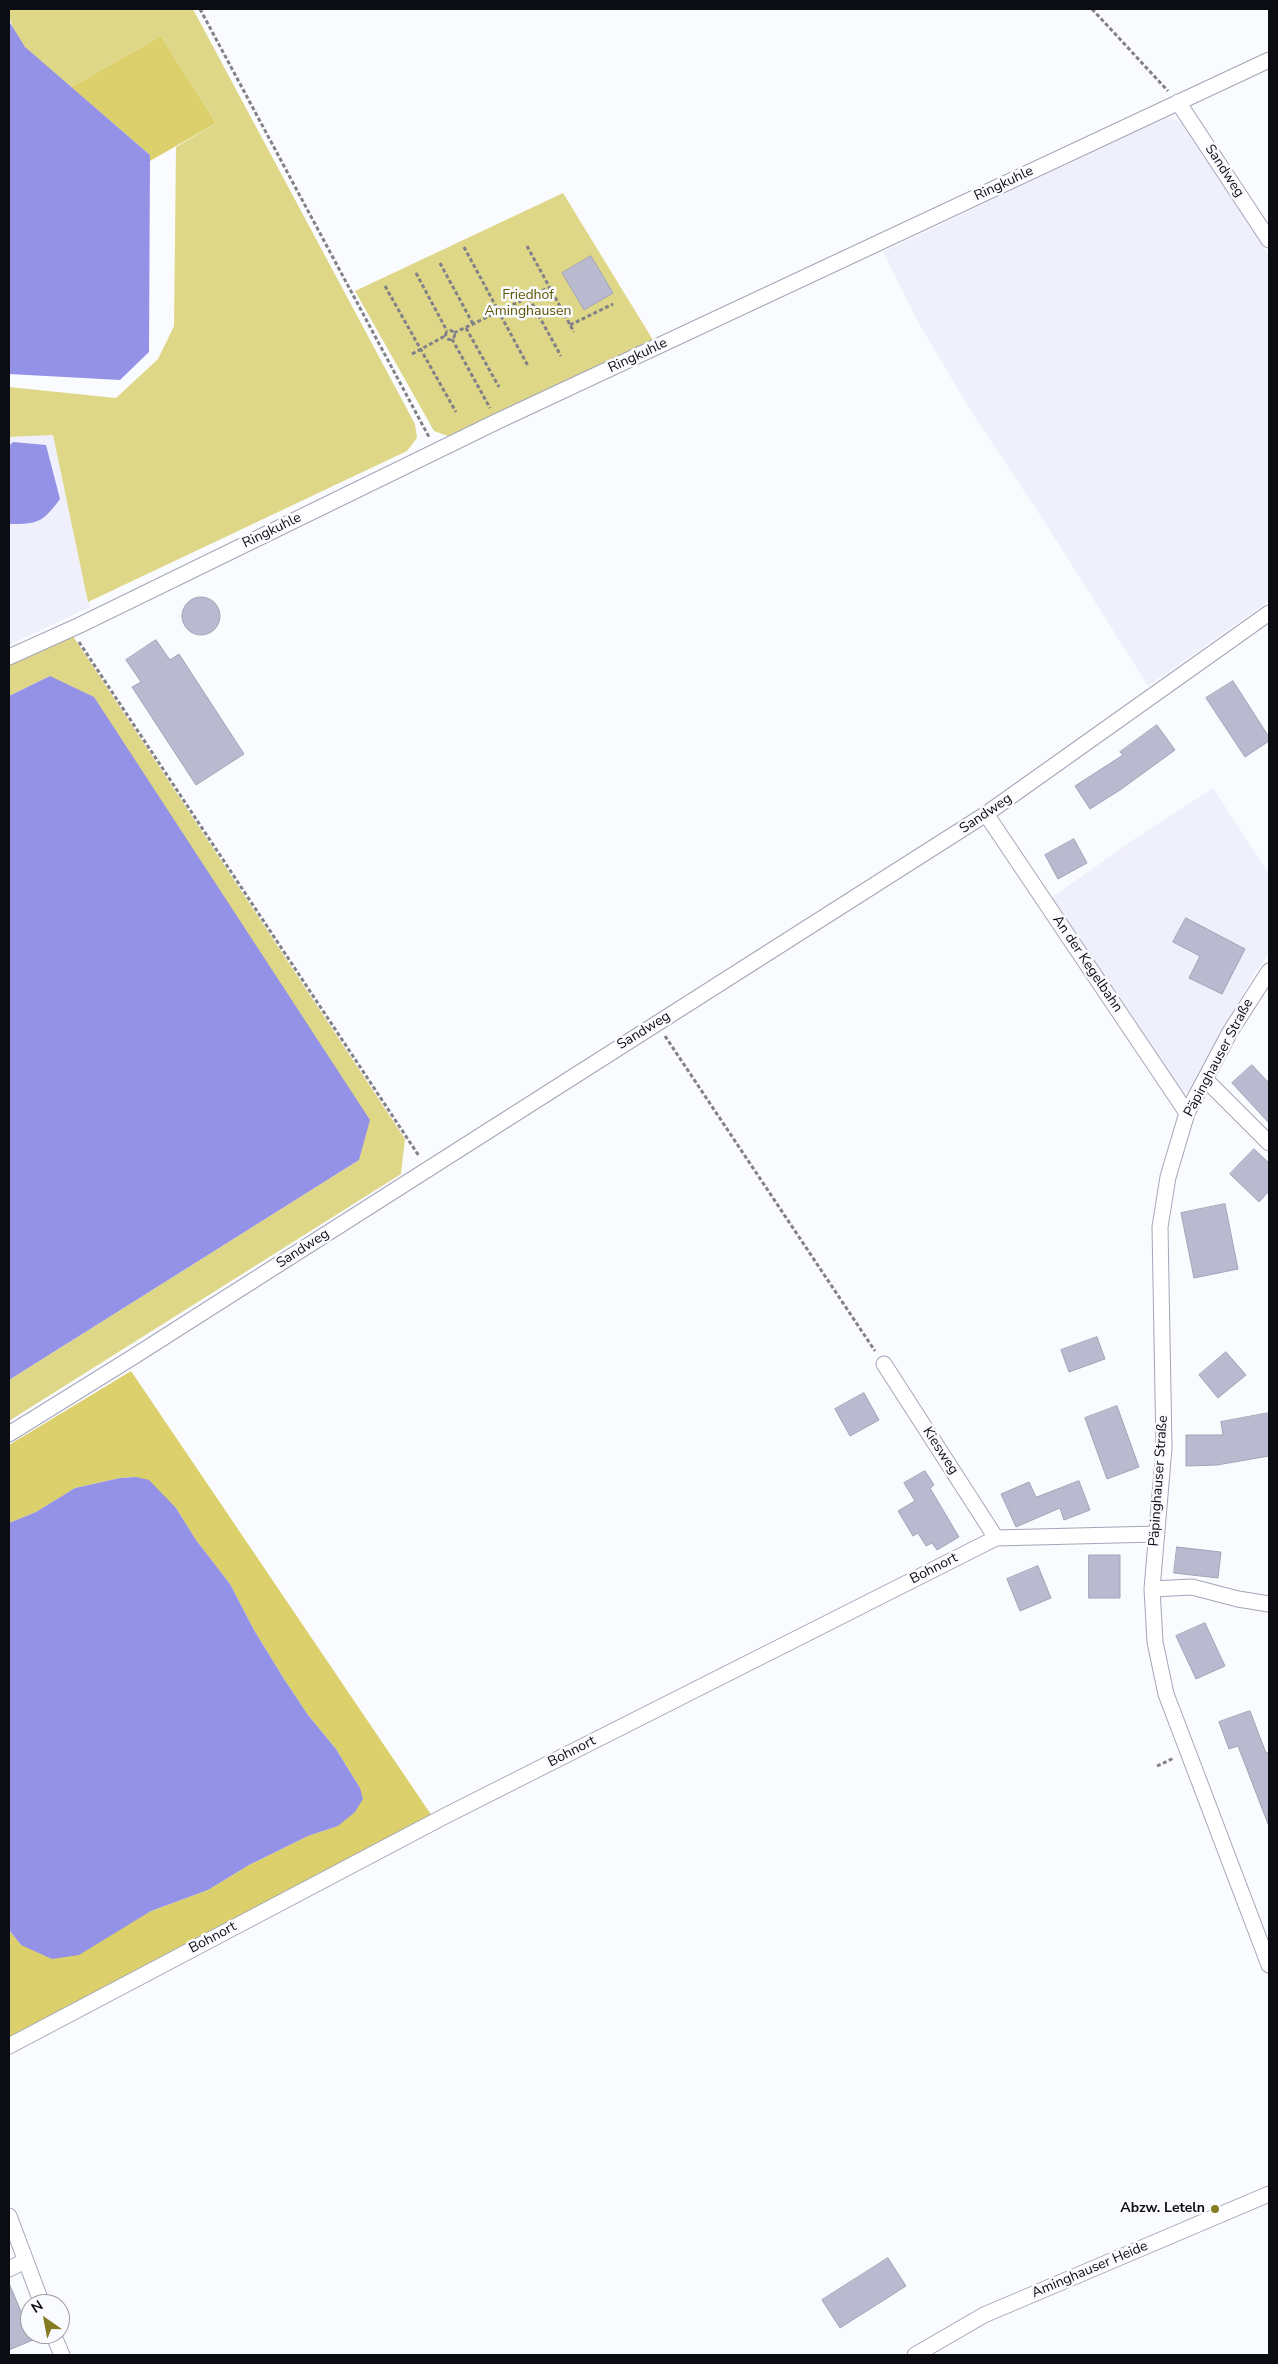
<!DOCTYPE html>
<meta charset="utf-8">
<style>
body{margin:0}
#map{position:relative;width:1278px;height:2364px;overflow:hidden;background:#fafbff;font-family:"Nunito Sans",sans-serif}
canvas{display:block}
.frame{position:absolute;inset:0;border:10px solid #0c0c13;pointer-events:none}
.north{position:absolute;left:20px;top:2294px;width:50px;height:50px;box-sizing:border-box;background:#fafbff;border:1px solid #9b9ba1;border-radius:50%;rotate:327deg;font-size:14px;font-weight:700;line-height:20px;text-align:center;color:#0c0c13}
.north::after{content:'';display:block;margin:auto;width:18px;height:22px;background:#867d23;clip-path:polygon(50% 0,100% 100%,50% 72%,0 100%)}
</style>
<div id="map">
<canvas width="1278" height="2364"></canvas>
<div class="frame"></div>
<div class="north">N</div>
</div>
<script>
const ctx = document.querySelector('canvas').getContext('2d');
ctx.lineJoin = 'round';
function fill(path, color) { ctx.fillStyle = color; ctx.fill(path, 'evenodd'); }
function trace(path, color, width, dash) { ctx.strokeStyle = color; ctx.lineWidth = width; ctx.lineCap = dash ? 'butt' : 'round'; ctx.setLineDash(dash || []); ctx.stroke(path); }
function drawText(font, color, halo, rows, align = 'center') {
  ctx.font = font + ' "Nunito Sans",sans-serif'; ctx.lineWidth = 5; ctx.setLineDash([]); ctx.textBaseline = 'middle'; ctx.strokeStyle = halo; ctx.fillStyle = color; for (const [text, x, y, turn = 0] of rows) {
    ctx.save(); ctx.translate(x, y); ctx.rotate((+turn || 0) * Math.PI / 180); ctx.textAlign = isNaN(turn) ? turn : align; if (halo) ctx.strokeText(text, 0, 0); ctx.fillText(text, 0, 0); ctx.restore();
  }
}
const built = new Path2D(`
 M 1166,117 L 1183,123 L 1269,255 L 1269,601 L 1148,686 L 1048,527 L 969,408 L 917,320 L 883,252 Z
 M 53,435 L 90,607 L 9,645 L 9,437 Z
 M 1213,788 L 1269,874 L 1269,954 L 1254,974 L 1190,1092 L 1184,1092 L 1177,1091 L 1051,898 L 1133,840 Z`);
const green = new Path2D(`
 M 9,9 L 193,9 L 415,424 L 417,438 L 407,451 L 88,602 L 53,435 L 9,437 L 9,387 L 116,398 L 158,359 L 174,326 L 176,147 L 216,123 L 161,36 L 71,87 C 47,67 9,43 9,9 Z
 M 563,193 L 653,340 L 448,436 L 434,431 L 355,291 Z
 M 71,633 L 405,1139 L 401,1174 L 9,1421 L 9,1380 L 359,1160 L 50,676 L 9,696 L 9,662 Z`);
const forest = new Path2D(`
 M 161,36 L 216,123 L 150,161 L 150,155 L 71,87 Z
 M 131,1371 L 432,1816 L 9,2039 L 9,1930 L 21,1945 L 119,1929 L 151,1911 L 208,1890 L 249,1865 L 308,1836 L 338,1826 L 360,1788 L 336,1749 L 308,1715 L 284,1679 L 254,1630 L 230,1584 L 196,1540 L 176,1508 L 136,1477 L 120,1478 L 75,1488 L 36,1512 L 9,1523 L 9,1445 Z`);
const water = new Path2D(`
 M 9,21 L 25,47 L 150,155 L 149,352 L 120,380 L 9,374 Z
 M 13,442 L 46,445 L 60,499 C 42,523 38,524 9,524 L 9,446 Z
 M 50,676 L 94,697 L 370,1120 L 359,1160 L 9,1380 L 9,696 Z
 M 136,1477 L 149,1480 L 176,1508 L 196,1540 L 230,1584 L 254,1630 L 284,1679 L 308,1715 L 336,1749 L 360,1788 L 363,1799 L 355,1812 L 338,1826 L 308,1836 L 249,1865 L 208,1890 L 151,1911 L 79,1955 L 52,1959 L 21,1945 L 9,1930 L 9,1523 L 36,1512 L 75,1488 L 120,1478 Z`);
const building = new Path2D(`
 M 591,256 L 613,293 L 584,310 L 562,273 Z
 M182 616a19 19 0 1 1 38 0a19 19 0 1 1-38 0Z
 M 156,640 L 170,660 L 179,654 L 244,754 L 196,785 L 132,687 L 141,682 L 126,660 Z
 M 1233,681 L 1269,737 L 1269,741 L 1245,757 L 1206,698 Z
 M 1157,725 L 1175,750 L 1120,790 L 1090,809 L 1075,786 L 1123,755 L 1120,752 Z
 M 1074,839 L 1087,863 L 1058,879 L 1045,855 Z
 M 1186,918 L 1245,949 L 1222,994 L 1189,978 L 1200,956 L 1173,942 Z
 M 1252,1065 L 1269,1083 L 1269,1123 L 1232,1083 Z
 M 1254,1149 L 1269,1163 L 1269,1191 L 1259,1202 L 1230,1174 Z
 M 1225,1204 L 1238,1269 L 1194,1278 L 1181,1213 Z
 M 1097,1337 L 1105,1359 L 1069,1372 L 1061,1350 Z
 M 1226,1352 L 1246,1375 L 1218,1398 L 1199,1375 Z
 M 864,1393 L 879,1420 L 850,1436 L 835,1409 Z
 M 1117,1406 L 1139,1467 L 1107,1479 L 1085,1418 Z
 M 1269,1413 L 1269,1456 L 1217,1465 L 1186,1466 L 1186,1435 L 1223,1435 L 1221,1422 Z
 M 925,1471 L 934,1485 L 930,1488 L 959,1537 L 937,1550 L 932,1543 L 926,1546 L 918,1533 L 913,1536 L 898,1511 L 915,1501 L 904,1483 Z
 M 1079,1481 L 1090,1510 L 1064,1520 L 1060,1508 L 1016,1527 L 1001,1494 L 1029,1482 L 1036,1497 Z
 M 1177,1547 L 1221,1552 L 1218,1578 L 1174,1573 Z
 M 1089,1555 L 1120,1555 L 1120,1598 L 1089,1598 Z
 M 1038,1566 L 1051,1598 L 1020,1611 L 1007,1579 Z
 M 1205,1623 L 1225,1666 L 1196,1679 L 1176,1636 Z
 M 1250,1711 L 1266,1753 L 1269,1752 L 1268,1824 L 1238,1746 L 1229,1749 L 1219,1722 Z
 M 888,2258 L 906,2286 L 840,2328 L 822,2300 Z
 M 9,2283 L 33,2340 L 9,2350 Z`);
const path = new Path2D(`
 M 200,9 L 429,437
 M 1092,9 L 1168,91
 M 527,246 L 574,332
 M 464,247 L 528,366
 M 440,263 L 473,324
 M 416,273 L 447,331
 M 385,286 L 456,412
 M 529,298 L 561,356
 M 570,325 L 613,304
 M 466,328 L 499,387
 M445.5 335a4.5 4.5 0 1 1 9 0a4.5 4.5 0 1 1-9 0Z
 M 454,333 L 550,287
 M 452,339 L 490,408
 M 412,354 L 445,336
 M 79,642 L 419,1156
 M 665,1036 L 875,1351
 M 1157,1766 L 1174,1758`);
const minor = new Path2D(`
 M 1178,102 L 1269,240
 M 9,657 L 80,625 L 498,421 L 1269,60
 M 986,814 L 1187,1113
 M 1269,971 L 1230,1032 L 1187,1113 L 1168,1177 L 1160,1227 L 1164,1448 L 1152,1589 L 1155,1642 L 1166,1694 L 1269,1965
 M 1205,1079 L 1269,1143
 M 884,1364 L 996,1538
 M 9,1434 L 133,1357 L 986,814 L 1269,613
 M 1152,1589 L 1192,1587 L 1238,1599 L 1269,1604
 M 9,2046 L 445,1816 L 996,1538 L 1156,1534
 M 9,2216 L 42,2304
 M 9,2269 L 25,2261
 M 53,2334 L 62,2355
 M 915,2355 L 984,2315 L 1269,2194`);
const markers = [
 [1215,2209,5,"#867d23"]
];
const streetNames = [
 ["Sandweg",1224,171,57],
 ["Ringkuhle",1004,184,-25],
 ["Ringkuhle",638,356,-25],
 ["Ringkuhle",272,531,-26],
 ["Sandweg",986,814,-34],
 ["An der Kegelbahn",1087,964,56],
 ["Sandweg",644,1031,-32],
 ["Päpinghauser Straße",1219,1058,-62],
 ["Sandweg",303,1249,-33],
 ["Kiesweg",940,1451,57],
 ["Päpinghauser Straße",1159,1481,-86],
 ["Bohnort",934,1569,-27],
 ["Bohnort",572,1752,-27],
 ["Bohnort",213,1938,-28],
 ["Aminghauser Heide",1090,2270,-23]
];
const parkNames = [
 ["Friedhof",528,296],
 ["Aminghausen",528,312]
];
const poiNames = [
 ["Abzw. Leteln",1205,2209]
];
fill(built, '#eff0fc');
fill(green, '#dfd788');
fill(forest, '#dbd06c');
fill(water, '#9392e7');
fill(building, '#b9bacf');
trace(building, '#a2a3b8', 1);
trace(minor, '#a4a5b9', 17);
trace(path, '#818187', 3, [4, 2.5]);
trace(minor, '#fff', 15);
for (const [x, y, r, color] of markers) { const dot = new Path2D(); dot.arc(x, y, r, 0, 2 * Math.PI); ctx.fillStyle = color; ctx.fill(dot); trace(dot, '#fafbff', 2); }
drawText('14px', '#0c0c13', '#fafbff', streetNames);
drawText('14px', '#5e5605', '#fafbff', parkNames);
drawText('bold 14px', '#0c0c13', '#fafbff', poiNames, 'right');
</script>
